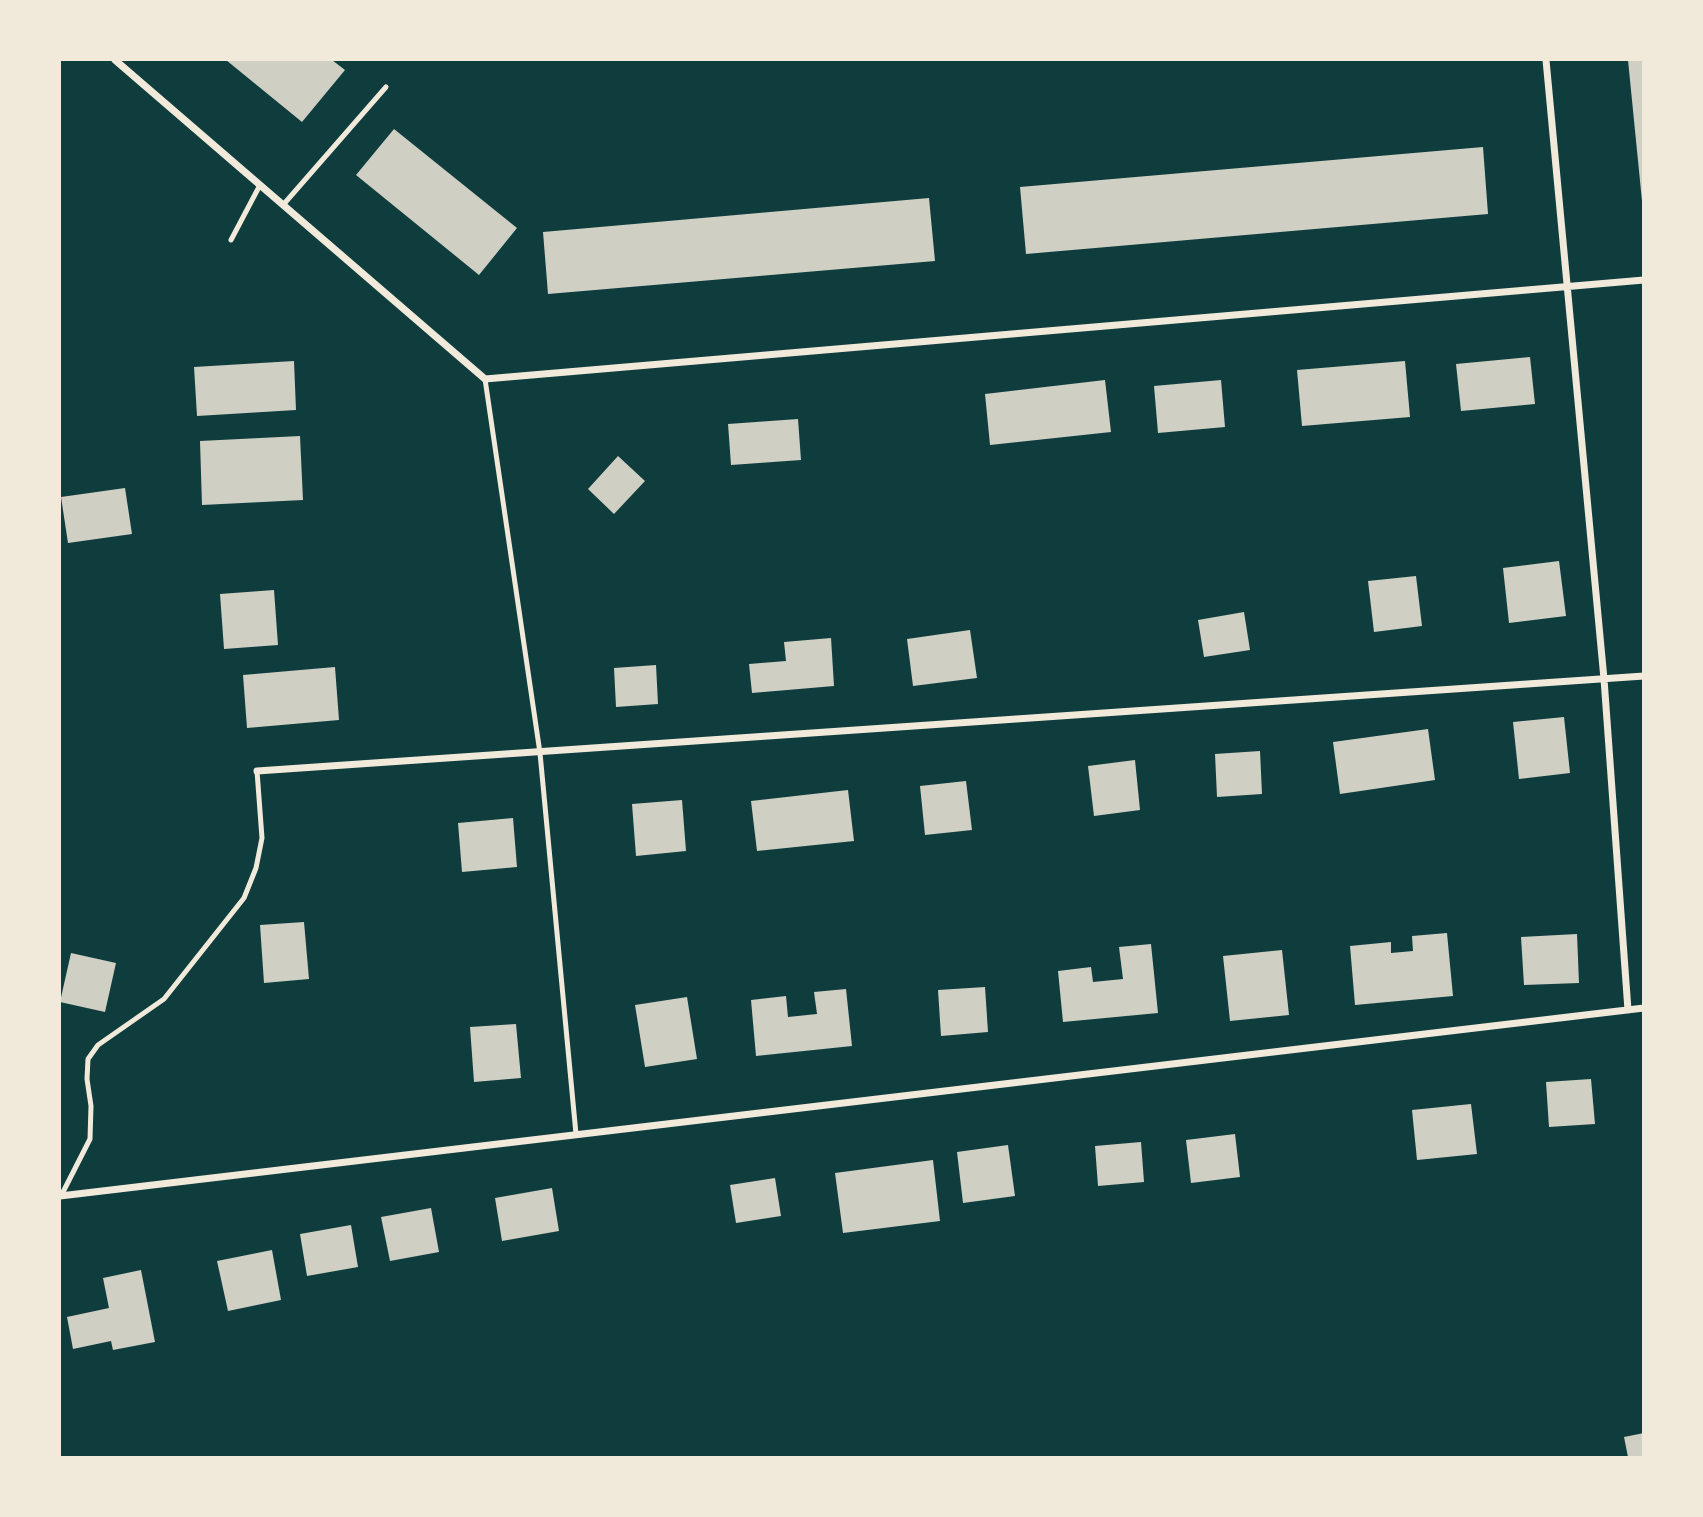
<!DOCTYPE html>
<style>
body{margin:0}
#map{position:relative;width:1703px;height:1517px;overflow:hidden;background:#0f3d3e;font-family:Helvetica,sans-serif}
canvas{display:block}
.frame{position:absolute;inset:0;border:61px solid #f1e9da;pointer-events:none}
</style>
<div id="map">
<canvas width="1703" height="1517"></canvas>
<div class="frame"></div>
</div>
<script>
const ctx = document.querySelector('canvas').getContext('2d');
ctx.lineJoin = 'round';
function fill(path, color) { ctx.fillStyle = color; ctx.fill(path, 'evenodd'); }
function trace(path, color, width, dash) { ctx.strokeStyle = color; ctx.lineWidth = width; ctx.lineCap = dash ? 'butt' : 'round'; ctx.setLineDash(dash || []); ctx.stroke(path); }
const building = new Path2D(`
 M 226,60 L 332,60 L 345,70 L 302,122 Z
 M 1628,60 L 1644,60 L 1644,201 L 1642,201 Z
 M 394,129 L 517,228 L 479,275 L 356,175 Z
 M 1483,147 L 1488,214 L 1026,254 L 1020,187 Z
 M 929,198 L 935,261 L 548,294 L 543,232 Z
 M 1530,357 L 1535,404 L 1461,411 L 1456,364 Z
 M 294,361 L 296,410 L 197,416 L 194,367 Z
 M 1405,361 L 1410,417 L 1302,426 L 1297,370 Z
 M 1105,380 L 1111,432 L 990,445 L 985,394 Z
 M 1221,380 L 1225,427 L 1158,433 L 1154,386 Z
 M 798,419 L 801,460 L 731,465 L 728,424 Z
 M 300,436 L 303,500 L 202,505 L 200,441 Z
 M 618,456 L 645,481 L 614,514 L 588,489 Z
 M 125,488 L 132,534 L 68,543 L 61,497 Z
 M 1559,561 L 1566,616 L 1509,623 L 1503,568 Z
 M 1416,576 L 1422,626 L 1374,632 L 1368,581 Z
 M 274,590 L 278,645 L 224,649 L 220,594 Z
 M 1244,612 L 1250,650 L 1204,657 L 1198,620 Z
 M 970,630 L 977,678 L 913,686 L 907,639 Z
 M 831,638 L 834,686 L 752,693 L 749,664 L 786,661 L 784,642 Z
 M 656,665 L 658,704 L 616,707 L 614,668 Z
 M 335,667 L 339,720 L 247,728 L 243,675 Z
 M 1564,717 L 1570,773 L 1519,779 L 1513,722 Z
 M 1428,729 L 1435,780 L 1340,794 L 1333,742 Z
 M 1260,751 L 1262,794 L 1217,797 L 1215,754 Z
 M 1135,760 L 1140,810 L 1094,816 L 1088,766 Z
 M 966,781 L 972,830 L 925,835 L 920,786 Z
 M 848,790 L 854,841 L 757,851 L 751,801 Z
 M 682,800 L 686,851 L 636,856 L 632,804 Z
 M 513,818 L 517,867 L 462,872 L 458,823 Z
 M 304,922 L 309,979 L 264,983 L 260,925 Z
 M 1447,933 L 1453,996 L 1355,1005 L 1350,946 L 1391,942 L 1391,953 L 1413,951 L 1412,936 Z
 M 1577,934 L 1579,983 L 1524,985 L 1521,937 Z
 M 1151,944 L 1158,1013 L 1063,1022 L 1058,971 L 1091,967 L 1093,982 L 1123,979 L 1119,947 Z
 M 1282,950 L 1289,1015 L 1230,1021 L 1223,956 Z
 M 71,953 L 116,963 L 105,1012 L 60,1002 Z
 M 985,987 L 988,1032 L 941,1036 L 938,990 Z
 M 846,989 L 852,1046 L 756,1056 L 751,1000 L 786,996 L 788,1017 L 817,1014 L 814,992 Z
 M 687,997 L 697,1059 L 645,1067 L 635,1005 Z
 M 516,1024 L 521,1078 L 474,1082 L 470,1027 Z
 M 1591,1079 L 1595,1124 L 1549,1127 L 1546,1082 Z
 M 1471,1104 L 1477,1154 L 1417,1160 L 1412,1110 Z
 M 1235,1134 L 1240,1177 L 1191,1183 L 1186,1140 Z
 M 1141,1142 L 1144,1182 L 1098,1186 L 1095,1146 Z
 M 1008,1145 L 1015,1196 L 963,1203 L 957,1152 Z
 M 933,1160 L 940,1221 L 843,1233 L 835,1173 Z
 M 775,1178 L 781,1216 L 736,1223 L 730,1185 Z
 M 552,1188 L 559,1231 L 502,1241 L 495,1198 Z
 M 431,1208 L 439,1252 L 390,1261 L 381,1217 Z
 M 351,1225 L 358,1267 L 307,1276 L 300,1234 Z
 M 272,1250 L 281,1300 L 228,1311 L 217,1261 Z
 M 141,1270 L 155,1342 L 113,1350 L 111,1341 L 73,1349 L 67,1317 L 109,1308 L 103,1278 Z
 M 1644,1433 L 1644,1457 L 1628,1457 L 1624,1437 Z`);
const service = new Path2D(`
 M 283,205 L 386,87
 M 231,240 L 260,185
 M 485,379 L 540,753 L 576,1134
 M 61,1196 L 90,1139 L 91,1106 L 87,1079 L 88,1059 L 98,1045 L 164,999 L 244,898 L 256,868 L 262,838 L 257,771`);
const minor = new Path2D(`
 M 115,60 L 485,379 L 1644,280
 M 1546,60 L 1604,679 L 1628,1010
 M 257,771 L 1644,676
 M 60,1196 L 1644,1008`);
fill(building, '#cfcfc3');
trace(service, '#f1e9da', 5);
trace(minor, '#f1e9da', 7);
</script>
